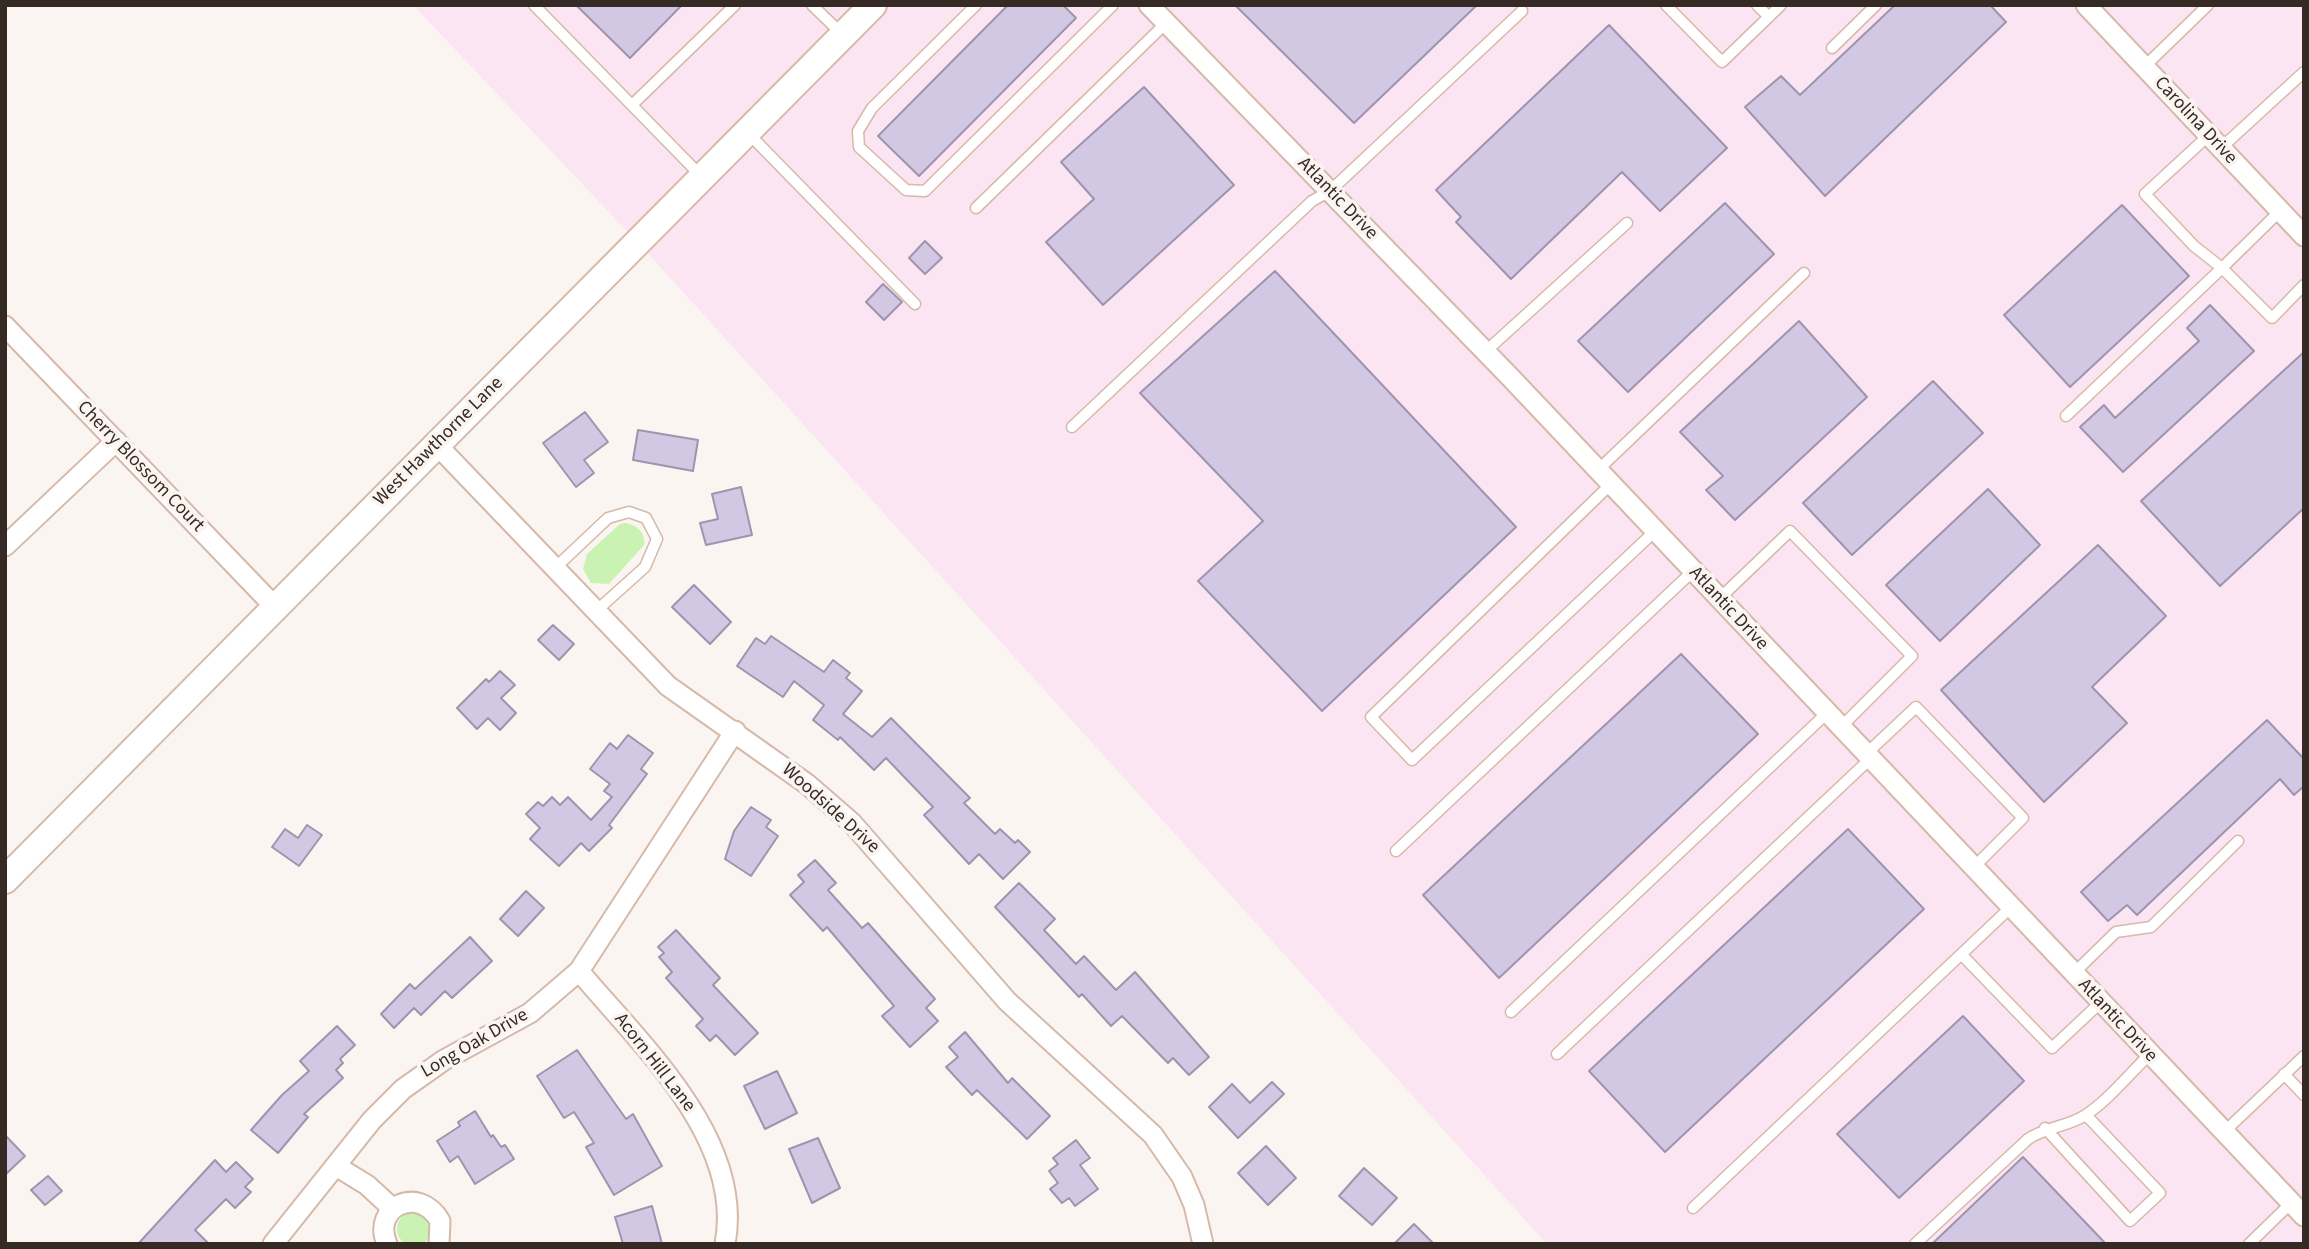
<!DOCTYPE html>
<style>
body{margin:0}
#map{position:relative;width:2309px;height:1249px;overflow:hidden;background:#fbf5f1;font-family:"Source Sans 3",sans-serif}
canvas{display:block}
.frame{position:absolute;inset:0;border:7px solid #362b24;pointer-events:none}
</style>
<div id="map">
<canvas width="2309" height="1249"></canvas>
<div class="frame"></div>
</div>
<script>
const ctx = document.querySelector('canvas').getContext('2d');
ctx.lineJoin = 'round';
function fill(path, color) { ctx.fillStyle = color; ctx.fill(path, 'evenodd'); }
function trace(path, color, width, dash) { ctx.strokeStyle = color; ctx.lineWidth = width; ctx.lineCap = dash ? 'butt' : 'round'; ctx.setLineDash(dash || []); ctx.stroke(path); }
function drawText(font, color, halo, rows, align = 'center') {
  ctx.font = font + ' "Source Sans 3",sans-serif'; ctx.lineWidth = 7; ctx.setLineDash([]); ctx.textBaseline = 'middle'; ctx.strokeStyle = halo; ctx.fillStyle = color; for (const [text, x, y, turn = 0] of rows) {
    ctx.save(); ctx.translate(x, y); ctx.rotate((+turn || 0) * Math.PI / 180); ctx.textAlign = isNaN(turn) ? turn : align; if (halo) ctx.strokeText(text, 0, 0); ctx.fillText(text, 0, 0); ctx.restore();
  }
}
const industrial = new Path2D(`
 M 413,5 L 2304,5 L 2304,1244 L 1547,1244 L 653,259 Z`);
const green = new Path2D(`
 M 626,523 C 638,526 646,533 644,545 L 609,584 L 591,583 L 583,569 L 587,554 L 620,524 Z
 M397 1229a17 17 0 1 1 34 0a17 17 0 1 1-34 0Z`);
const building = new Path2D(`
 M 576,5 L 682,5 L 630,58 Z
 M 1008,5 L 1063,5 L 1076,18 L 919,176 L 878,136 Z
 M 1235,5 L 1477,5 L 1354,123 Z
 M 1895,5 L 1990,5 L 2006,22 L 1825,196 L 1745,107 L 1781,76 L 1800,95 Z
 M 1609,25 L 1727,148 L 1660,211 L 1622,172 L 1511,279 L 1456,222 L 1461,217 L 1436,190 Z
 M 1144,87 L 1234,185 L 1103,305 L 1046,242 L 1094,199 L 1061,162 Z
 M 1725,203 L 1774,254 L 1628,392 L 1578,341 Z
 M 2122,205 L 2189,276 L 2070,387 L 2004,315 Z
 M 925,241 L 942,258 L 925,274 L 909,258 Z
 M 1275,271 L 1516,527 L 1322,711 L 1198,581 L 1263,521 L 1140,393 Z
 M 883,284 L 902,302 L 884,320 L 866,302 Z
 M 2210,305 L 2254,351 L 2123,472 L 2080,427 L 2104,405 L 2115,418 L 2199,341 L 2187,328 Z
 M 1799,321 L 1867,397 L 1735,520 L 1706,490 L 1723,476 L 1680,432 Z
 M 2304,352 L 2304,508 L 2220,586 L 2141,501 Z
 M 1933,381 L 1983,433 L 1852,555 L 1803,503 Z
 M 585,412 L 608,442 L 584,460 L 594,473 L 576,487 L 543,443 Z
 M 638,430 L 698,440 L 693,471 L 633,460 Z
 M 741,487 L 752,535 L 706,545 L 700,523 L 718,519 L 712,494 Z
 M 1988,489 L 2040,545 L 1940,641 L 1886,585 Z
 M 2098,545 L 2166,616 L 2092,687 L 2127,723 L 2044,802 L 1941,690 Z
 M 694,585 L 731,622 L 710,644 L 672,607 Z
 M 553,625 L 574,644 L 559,660 L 538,640 Z
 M 771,636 L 824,672 L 833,660 L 850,673 L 846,678 L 862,691 L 843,714 L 872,737 L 891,718 L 970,798 L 964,803 L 995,834 L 1000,829 L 1015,843 L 1018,840 L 1030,852 L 1003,879 L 979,854 L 969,864 L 924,815 L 933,807 L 886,758 L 874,770 L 840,737 L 838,740 L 813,720 L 824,705 L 794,681 L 783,697 L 737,666 L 756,638 L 765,644 Z
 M 1681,654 L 1758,734 L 1499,978 L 1423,895 Z
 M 500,671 L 515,685 L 501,698 L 516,713 L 500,730 L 488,718 L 477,729 L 457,708 L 486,679 L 489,682 Z
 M 2267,720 L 2304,759 L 2304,786 L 2294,795 L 2280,779 L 2137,915 L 2127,905 L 2108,921 L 2081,892 Z
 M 628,735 L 653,753 L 641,769 L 647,774 L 609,825 L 612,828 L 589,851 L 581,843 L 559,866 L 530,839 L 540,828 L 526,814 L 538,802 L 543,806 L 552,797 L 560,805 L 568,797 L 591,820 L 612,797 L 604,791 L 610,784 L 590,769 L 610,743 L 617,749 Z
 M 751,807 L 771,820 L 766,827 L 778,836 L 751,876 L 725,859 L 734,831 Z
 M 307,825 L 322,835 L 299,866 L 272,847 L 285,829 L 298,838 Z
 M 1848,829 L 1924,909 L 1665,1152 L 1589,1071 Z
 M 815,860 L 836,883 L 828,890 L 862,928 L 868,923 L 935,999 L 926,1008 L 938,1021 L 910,1047 L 882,1016 L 894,1006 L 827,927 L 823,931 L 790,895 L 804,882 L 798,875 Z
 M 1019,883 L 1055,919 L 1044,930 L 1076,964 L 1084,956 L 1116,990 L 1135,972 L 1209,1057 L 1189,1075 L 1173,1058 L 1168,1063 L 1122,1016 L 1111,1026 L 1082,994 L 1079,997 L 995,907 Z
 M 526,891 L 544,908 L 518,936 L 500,919 Z
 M 676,930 L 720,978 L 713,985 L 758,1033 L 735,1055 L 716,1035 L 710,1041 L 696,1026 L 703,1019 L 666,978 L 672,972 L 659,957 L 664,953 L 658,947 Z
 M 470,937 L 492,961 L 452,998 L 445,991 L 421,1015 L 414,1008 L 394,1028 L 381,1014 L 410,984 L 415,989 Z
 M 1963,1016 L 2024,1081 L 1899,1198 L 1837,1134 Z
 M 337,1026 L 355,1045 L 340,1059 L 343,1063 L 336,1070 L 343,1078 L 304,1114 L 308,1117 L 278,1153 L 251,1130 L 282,1095 L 309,1071 L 300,1061 Z
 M 965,1032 L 1008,1083 L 1012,1078 L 1050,1116 L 1027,1139 L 977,1090 L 972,1095 L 946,1067 L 958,1057 L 949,1047 Z
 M 577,1050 L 626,1119 L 633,1114 L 662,1166 L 614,1195 L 586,1147 L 594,1143 L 574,1112 L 564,1118 L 537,1076 Z
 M 777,1071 L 797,1113 L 765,1129 L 744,1086 Z
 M 1272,1082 L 1284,1094 L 1238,1138 L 1209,1107 L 1232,1084 L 1250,1103 Z
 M 475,1111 L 491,1137 L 493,1135 L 501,1147 L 505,1145 L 514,1159 L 475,1184 L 458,1156 L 450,1162 L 437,1141 L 460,1126 L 458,1122 Z
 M 5,1135 L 25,1156 L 5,1175 Z
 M 818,1138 L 840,1188 L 812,1203 L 789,1149 Z
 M 1076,1140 L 1090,1158 L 1080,1165 L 1098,1189 L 1075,1206 L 1069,1198 L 1062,1203 L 1050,1189 L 1058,1183 L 1049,1171 L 1058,1164 L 1053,1158 Z
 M 1266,1146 L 1296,1178 L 1268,1205 L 1238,1173 Z
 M 2023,1157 L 2106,1244 L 1932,1244 Z
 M 215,1160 L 226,1172 L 236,1162 L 253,1179 L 245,1187 L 251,1192 L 235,1208 L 226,1199 L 195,1230 L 209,1244 L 138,1244 Z
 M 1364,1168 L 1397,1198 L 1372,1225 L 1339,1196 Z
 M 48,1176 L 62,1191 L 45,1205 L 31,1190 Z
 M 652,1206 L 662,1244 L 623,1244 L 615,1217 Z
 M 1414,1224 L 1434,1244 L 1394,1244 Z`);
const lane = new Path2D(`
 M 534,5 L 702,177
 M 812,5 L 842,34
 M 976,5 L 872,108 L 858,131 L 859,147 L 906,190 L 925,191 L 1113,5
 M 1666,5 L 1722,62 L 1781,5
 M 1757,5 L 1769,17
 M 1832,48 L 1876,5
 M 2144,67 L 2208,5
 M 632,105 L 735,5
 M 749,134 L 915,304
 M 2221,148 L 2304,72
 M 976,208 L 1166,23
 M 2280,211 L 2222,268 L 2272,318 L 2304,285
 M 1485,352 L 1627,223
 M 2066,416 L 2222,268 L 2194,246 L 2145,194 L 2209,135
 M 1072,427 L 1312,201 L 1330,191 L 1522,11
 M 1598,470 L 1804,273
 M 1611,484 L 1371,717 L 1412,760 L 1655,531
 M 554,569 L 608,518 L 629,512 L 646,518 L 657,539 L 645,567 L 595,612
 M 1719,599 L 1790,531 L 1912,656 L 1841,727
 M 1866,754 L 1916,707 L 2023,818 L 1973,868
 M 1396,851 L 1693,571
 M 1961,954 L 2052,1048 L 2100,1003
 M 2073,974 L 2116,932 L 2151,927 L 2238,841
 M 1511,1012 L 1827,713
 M 1557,1054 L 1870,759
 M 2284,1074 L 2304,1095
 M 2045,1128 L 2130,1221 L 2160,1193 L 2086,1115
 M 2223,1133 L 2304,1056
 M 1693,1208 L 2010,908
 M 1915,1244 L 2028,1139 C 2046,1127 2066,1127 2084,1116 C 2108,1101 2129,1074 2149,1055
 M 2249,1244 L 2291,1203`);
const street = new Path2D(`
 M 1149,5 L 1511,378 L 2304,1216
 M 2086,5 L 2304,236
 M 5,326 L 275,607
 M 436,444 L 668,686 L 807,784 L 852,823 L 1007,1001 L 1153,1135 L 1182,1177 L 1194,1205 L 1203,1244
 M 5,546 L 116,441
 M 579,971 C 640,1044 745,1139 725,1244
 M 336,1166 L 367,1185 L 393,1209
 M 273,1244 L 372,1120 L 403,1089 L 444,1060 L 530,1013 L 579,971 L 735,731
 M 387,1244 C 371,1207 419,1184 440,1221 L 439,1244`);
const secondary = new Path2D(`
 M 5,880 L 873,5`);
const streetNames = [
 ["Carolina Drive",2195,121,47],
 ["Atlantic Drive",1337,199,46],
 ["West Hawthorne Lane",439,442,-45],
 ["Cherry Blossom Court",140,467,46],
 ["Atlantic Drive",1728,609,47],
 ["Woodside Drive",830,809,42],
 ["Atlantic Drive",2117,1021,47],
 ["Long Oak Drive",475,1044,-30],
 ["Acorn Hill Lane",654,1063,52]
];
fill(industrial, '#fbe5f3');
fill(green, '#c9f2b3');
fill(building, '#d3c8e4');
trace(building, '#9f94ae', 2);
trace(lane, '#d6b9a8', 13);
trace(street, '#d6b9a8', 23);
trace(secondary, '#d6b9a8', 30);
trace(lane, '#fff', 10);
trace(street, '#fff', 19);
trace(secondary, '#fff', 26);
drawText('19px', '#362b24', '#fbf5f1', streetNames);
</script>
